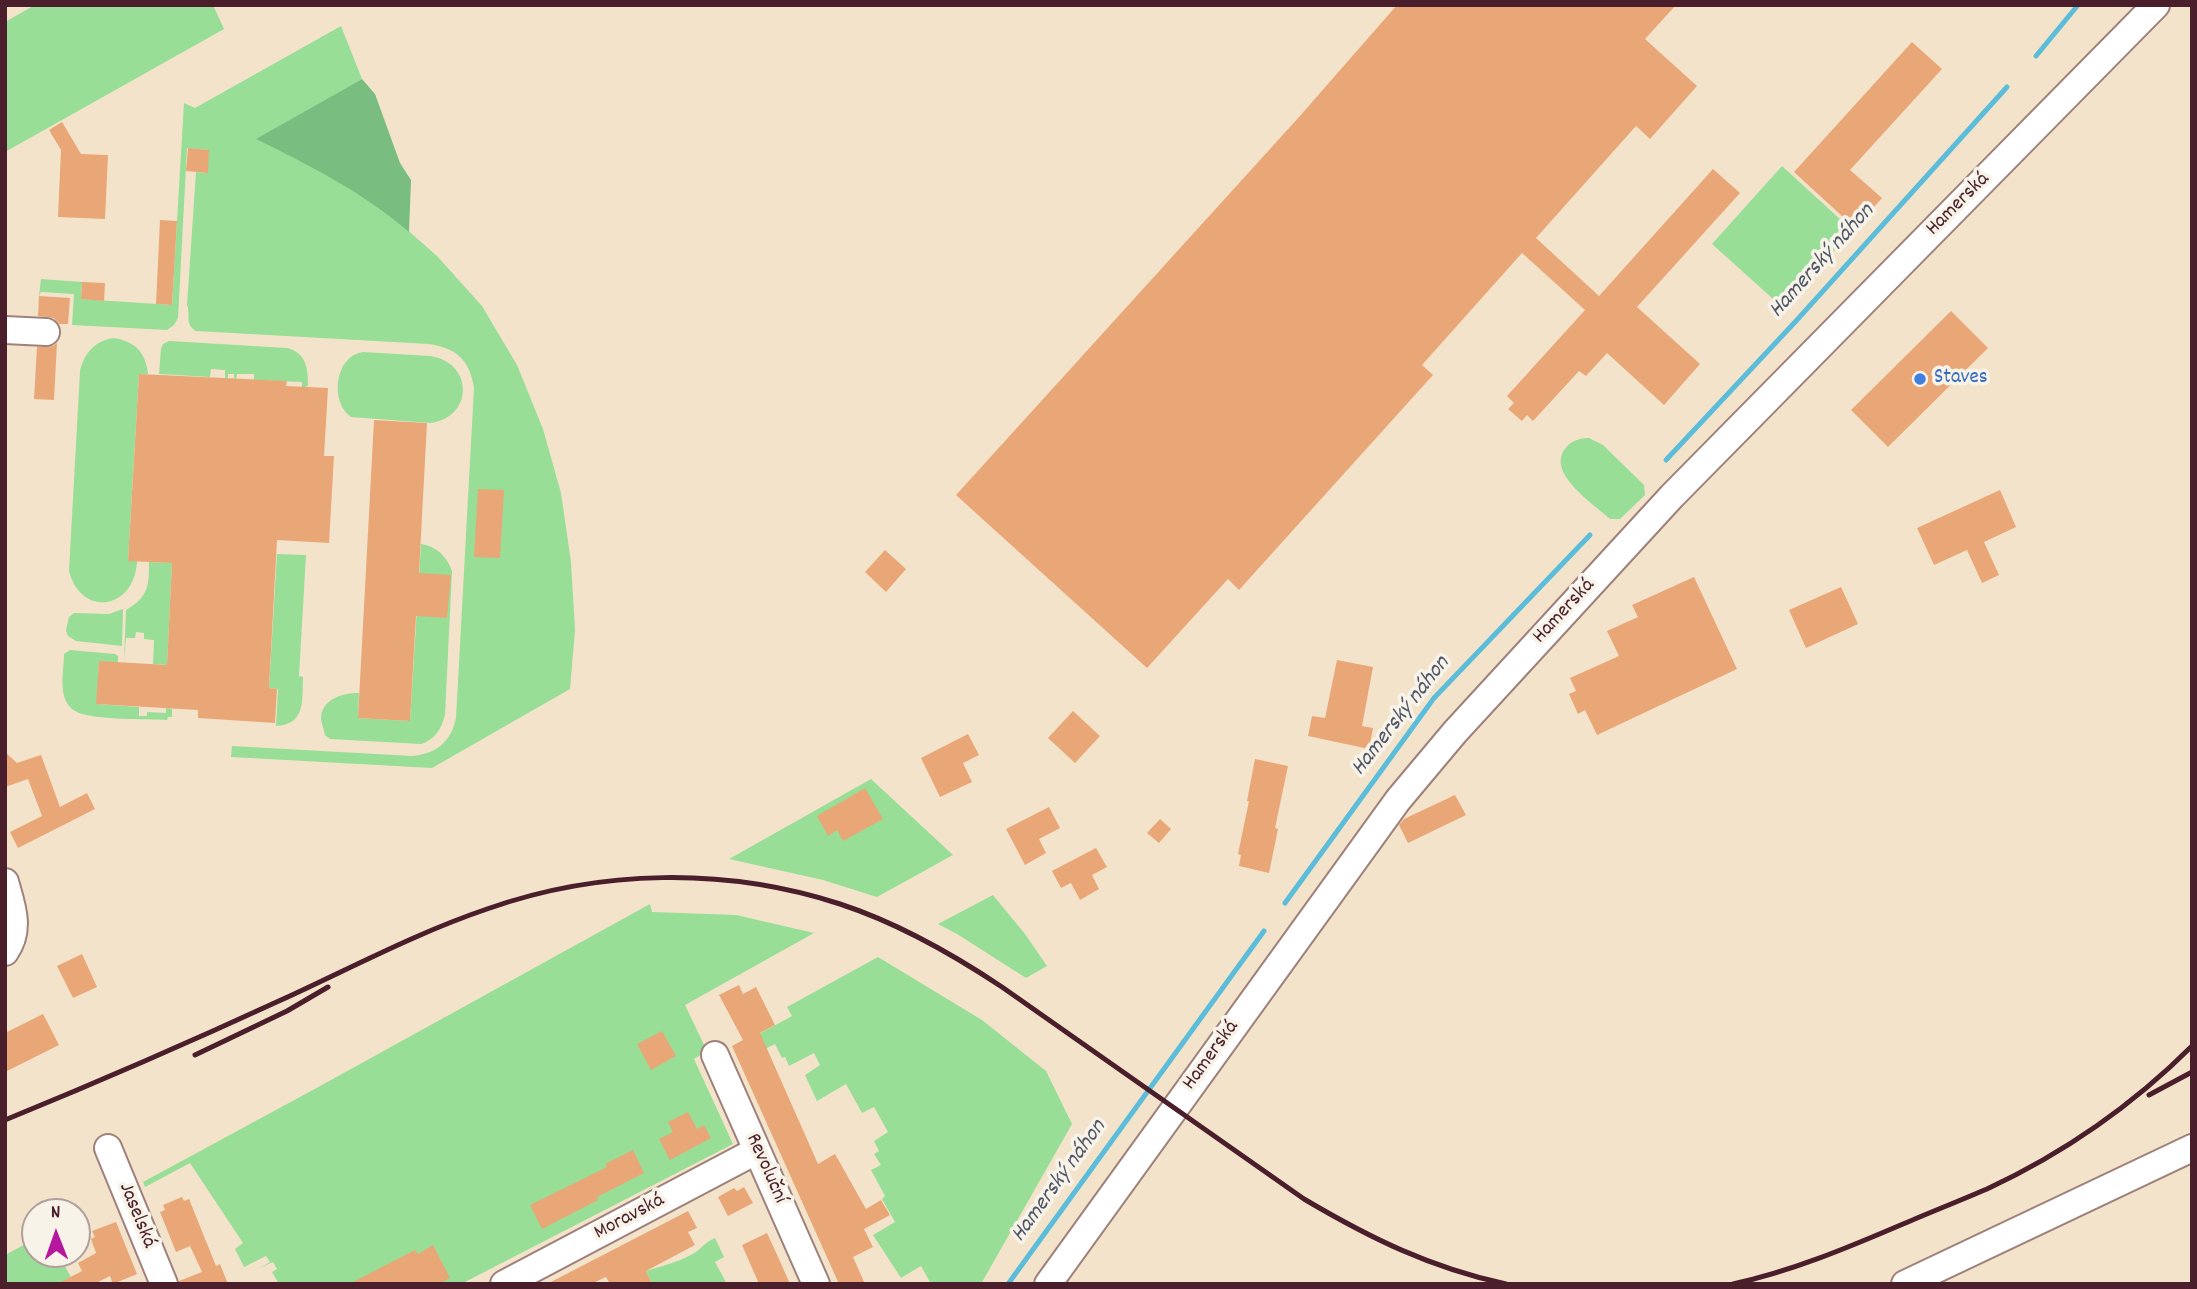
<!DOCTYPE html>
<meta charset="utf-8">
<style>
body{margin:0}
#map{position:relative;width:2197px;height:1289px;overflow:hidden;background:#f4e3cb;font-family:Dekko,sans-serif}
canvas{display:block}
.frame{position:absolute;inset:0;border:7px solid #4a1f2b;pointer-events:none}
.north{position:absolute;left:21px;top:1198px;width:70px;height:70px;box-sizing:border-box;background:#f7f3e8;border:2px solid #b29e9c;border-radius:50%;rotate:359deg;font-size:19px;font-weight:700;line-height:28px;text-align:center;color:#4a1f2b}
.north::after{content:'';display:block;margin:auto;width:24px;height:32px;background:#b5179e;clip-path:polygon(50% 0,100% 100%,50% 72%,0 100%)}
</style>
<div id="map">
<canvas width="2197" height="1289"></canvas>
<div class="frame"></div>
<div class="north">N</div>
</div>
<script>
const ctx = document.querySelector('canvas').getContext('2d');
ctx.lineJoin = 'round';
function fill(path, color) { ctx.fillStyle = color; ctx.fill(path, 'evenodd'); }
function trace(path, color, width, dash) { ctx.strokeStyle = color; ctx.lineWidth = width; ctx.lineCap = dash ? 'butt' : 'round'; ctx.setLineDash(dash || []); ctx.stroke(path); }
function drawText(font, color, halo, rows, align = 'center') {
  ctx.font = font + ' Dekko,sans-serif'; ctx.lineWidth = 7; ctx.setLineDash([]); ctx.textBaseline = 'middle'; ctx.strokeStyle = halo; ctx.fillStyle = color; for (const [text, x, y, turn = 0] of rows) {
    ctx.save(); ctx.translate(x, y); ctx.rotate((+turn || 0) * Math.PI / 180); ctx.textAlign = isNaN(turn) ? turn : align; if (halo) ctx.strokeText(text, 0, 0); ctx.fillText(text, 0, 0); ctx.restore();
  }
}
const green = new Path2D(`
 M 35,5 L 213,5 L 224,29 L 5,152 L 5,22 Z
 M 341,26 L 362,79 L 257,139 L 337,180 L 387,212 L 437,256 L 482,306 L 517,365 L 543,429 L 561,493 L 571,562 L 575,630 L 570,689 L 432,768 L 231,757 L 232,746 L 412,756 C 436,754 451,742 456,718 L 474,388 C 470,360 456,348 429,344 L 196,331 C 184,324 191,314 187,305 L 196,172 L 208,173 L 208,150 L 187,148 L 178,318 L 174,325 L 167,330 L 72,325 L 74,294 L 41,292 L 39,296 L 41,279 L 82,282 L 81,299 L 172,305 L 184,103 L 195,108 Z
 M 1782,166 L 1853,231 L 1782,307 L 1712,244 Z
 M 114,338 C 135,341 146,353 148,374 L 139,374 L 128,560 L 137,561 C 135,610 81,618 69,571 L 80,371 C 84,353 96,340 114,338 Z
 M 169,341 L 287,348 C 306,353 308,367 308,386 L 302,388 L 302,382 L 254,380 L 254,374 L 237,374 L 236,379 L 234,378 L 234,374 L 228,374 L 228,378 L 225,378 L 225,370 L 211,369 L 210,377 L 159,374 L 161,349 L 163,344 Z
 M 363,352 L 430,356 C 474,362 474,418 430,423 L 351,417 C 330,403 334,356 363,352 Z
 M 1589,438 L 1603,445 L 1644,485 L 1645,495 L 1620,519 L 1610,519 C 1594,504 1548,475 1564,450 C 1570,441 1579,438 1589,438 Z
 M 421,544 C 437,547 446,555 452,571 L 445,715 C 441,729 436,739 421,744 L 330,739 L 325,735 C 324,730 321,722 321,717 C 323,698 344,693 359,693 L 358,718 L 410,721 Z
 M 277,554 L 306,555 L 299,676 L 303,677 C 302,701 306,724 276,726 L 278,689 L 269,688 Z
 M 149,562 L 172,563 L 167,665 L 153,664 L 154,640 L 144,639 L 144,633 L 136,632 L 135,638 L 126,638 L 124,662 L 126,610 C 149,597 149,584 149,562 Z
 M 123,609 L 122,646 L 76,641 L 68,636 L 66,630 L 69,617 L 74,613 L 109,614 Z
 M 70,650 L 115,654 L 118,656 L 118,662 L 99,662 L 97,704 L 139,707 L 139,716 L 147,716 L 147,712 L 166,713 L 166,708 L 172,709 L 172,717 L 168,717 L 167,720 C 144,719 100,720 79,713 C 74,711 70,708 67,703 C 59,689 64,669 64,654 Z
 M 871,779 L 953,855 L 877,897 L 823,880 L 729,859 Z
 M 993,895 L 1025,934 L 1047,966 L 1026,978 L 957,934 L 938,924 Z
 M 650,904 L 652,912 L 736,915 L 814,933 L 685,1005 L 707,1051 L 694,1059 L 733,1144 L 461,1284 L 279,1284 L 272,1272 L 277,1269 L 273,1262 L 259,1268 L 270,1262 L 266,1256 L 244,1267 L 235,1249 L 243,1243 L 190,1163 L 145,1187 L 143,1182 L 322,1085 Z
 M 878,957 L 982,1020 L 1046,1071 L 1072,1124 L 981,1284 L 931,1284 L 921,1266 L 901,1278 L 873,1235 L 895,1222 L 882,1199 L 885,1196 L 871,1170 L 881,1165 L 874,1154 L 879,1151 L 874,1141 L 888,1132 L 874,1107 L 862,1113 L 846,1084 L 817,1101 L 805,1075 L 820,1065 L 814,1053 L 789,1066 L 785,1057 L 782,1058 L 775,1044 L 765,1049 L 757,1035 L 792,1016 L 787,1007 Z
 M 715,1238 L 724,1257 L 715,1262 L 727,1284 L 652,1284 L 646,1271 C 662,1266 682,1261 696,1252 C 704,1246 704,1243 715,1238 Z
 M 35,1239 L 35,1254 L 58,1254 L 71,1277 L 58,1284 L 5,1284 L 5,1255 Z`);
const forest = new Path2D(`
 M 362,79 L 375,94 L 400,163 L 411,180 L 409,232 C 363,192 310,166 256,139 Z`);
const stream = new Path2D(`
 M 2036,56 L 2078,5
 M 1666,460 L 1796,321 L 2007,87
 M 1285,903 L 1434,698 L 1590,535
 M 1008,1284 L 1264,931`);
const building = new Path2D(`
 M 1397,5 L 1676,5 L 1645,39 L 1697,86 L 1650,139 L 1636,126 L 1536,238 L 1599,296 L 1713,169 L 1740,193 L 1637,307 L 1700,364 L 1664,405 L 1607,353 L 1586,376 L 1579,371 L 1533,421 L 1527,415 L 1522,421 L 1508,409 L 1514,403 L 1507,396 L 1585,310 L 1522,253 L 1422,365 L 1433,375 L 1239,590 L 1228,579 L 1147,668 L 956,495 L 1299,117 Z
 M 1912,42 L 1942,69 L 1850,170 L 1882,198 L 1855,228 L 1794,172 Z
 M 62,122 L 81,154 L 108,155 L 105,219 L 58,217 L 61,150 L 49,130 Z
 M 188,148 L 209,150 L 208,173 L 186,171 Z
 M 160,220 L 177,221 L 172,305 L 156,304 Z
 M 82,282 L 105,283 L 104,301 L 81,299 Z
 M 39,296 L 70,298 L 68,324 L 59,324 L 54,318 L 38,316 Z
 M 1951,311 L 1988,348 L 1888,447 L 1851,410 Z
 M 57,343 L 54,400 L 34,399 L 37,347 L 53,346 Z
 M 139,374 L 287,381 L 286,386 L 328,388 L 324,456 L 334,456 L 329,543 L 277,540 L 269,688 L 277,689 L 275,723 L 198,718 L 198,710 L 96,704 L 99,661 L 167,665 L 172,563 L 128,561 Z
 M 374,420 L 427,423 L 419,573 L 451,575 L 447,618 L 416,616 L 410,721 L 358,718 Z
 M 478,489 L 504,490 L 500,558 L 474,557 Z
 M 2000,490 L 2016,527 L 1984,542 L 1999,575 L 1982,583 L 1967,550 L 1934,565 L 1917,528 Z
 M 885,550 L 906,569 L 886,592 L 865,572 Z
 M 1694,577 L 1737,669 L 1597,735 L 1585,710 L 1578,714 L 1569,694 L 1576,691 L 1570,678 L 1619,656 L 1607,631 L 1638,617 L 1632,605 Z
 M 1841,587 L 1858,624 L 1806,648 L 1789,610 Z
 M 1337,660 L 1373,667 L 1362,726 L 1373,728 L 1369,749 L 1308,736 L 1312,716 L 1325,718 Z
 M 1073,711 L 1100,736 L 1075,763 L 1048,738 Z
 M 968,734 L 979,755 L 963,763 L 972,782 L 940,797 L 921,758 Z
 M 5,752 L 17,763 L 41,755 L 60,807 L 87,793 L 95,809 L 18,848 L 10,832 L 42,816 L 28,779 L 5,787 Z
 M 1255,759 L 1288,766 L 1275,828 L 1278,829 L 1269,873 L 1239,866 L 1241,855 L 1238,854 L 1249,801 L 1247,801 Z
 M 865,788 L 883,819 L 843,841 L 837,830 L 828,836 L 817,816 Z
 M 1455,795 L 1466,815 L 1408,843 L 1399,825 L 1404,819 Z
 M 1049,807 L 1060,828 L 1039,839 L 1046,853 L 1025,865 L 1006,829 Z
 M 1160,819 L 1171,829 L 1159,843 L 1147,833 Z
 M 1096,848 L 1107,867 L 1092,875 L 1099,889 L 1080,900 L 1071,883 L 1061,888 L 1052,871 Z
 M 82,954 L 97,987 L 73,998 L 57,966 Z
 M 739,985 L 743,994 L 756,987 L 775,1025 L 760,1033 L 818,1164 L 835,1154 L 866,1209 L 881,1200 L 890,1215 L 864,1229 L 873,1247 L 853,1257 L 865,1284 L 839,1284 L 732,1046 L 743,1040 L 719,995 Z
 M 43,1014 L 59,1045 L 5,1072 L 5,1033 Z
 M 662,1031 L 676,1056 L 651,1070 L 637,1044 Z
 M 688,1112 L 697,1129 L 704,1125 L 711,1138 L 670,1160 L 659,1139 L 673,1132 L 668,1122 Z
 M 633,1150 L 644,1173 L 597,1197 L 598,1200 L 542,1229 L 530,1205 L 607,1167 L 605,1164 Z
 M 744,1187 L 753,1203 L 728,1216 L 718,1197 L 734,1188 L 737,1191 Z
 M 182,1197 L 184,1201 L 189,1199 L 216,1266 L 220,1264 L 228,1284 L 179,1284 L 179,1281 L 202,1272 L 190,1246 L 176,1252 L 160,1212 L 165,1210 L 163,1205 Z
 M 688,1211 L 697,1228 L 688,1232 L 695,1245 L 646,1271 L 652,1284 L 610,1284 L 606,1277 L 591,1284 L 547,1284 Z
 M 116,1222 L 137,1274 L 113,1284 L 110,1276 L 94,1284 L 57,1284 L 82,1271 L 78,1263 L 96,1253 L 91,1239 L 95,1237 L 92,1231 Z
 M 767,1233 L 779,1259 L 790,1284 L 759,1284 L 742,1245 Z
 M 433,1245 L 450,1278 L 439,1284 L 349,1284 L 415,1250 L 418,1254 Z`);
const minor = new Path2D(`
 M 5,330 L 46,332
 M 5,882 C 12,906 21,930 5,952
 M 715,1055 L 816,1284
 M 108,1148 L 164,1284
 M 504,1284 L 756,1151
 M 1048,1284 L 1398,800 L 1455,732 L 1672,496 L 2156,5
 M 1905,1284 L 2192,1148`);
const rail = new Path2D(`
 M 195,1055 L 287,1011 L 328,987
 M 2149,1095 L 2192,1072
 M 5,1120 C 98,1082 190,1042 281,1000 C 349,969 416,933 487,909 C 600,869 726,867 840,904 C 898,923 951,953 1002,987 L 1304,1199 C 1370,1238 1431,1268 1506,1284
 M 1733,1284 C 1792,1271 1847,1248 1903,1224 C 1931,1212 1959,1201 1987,1189 C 2062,1154 2133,1105 2192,1046`);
const markers = [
 [1920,379,7,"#3f7fe0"]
];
const streetNames = [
 ["Hamerská",1959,205,-45],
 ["Hamerská",1565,612,-47],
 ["Hamerská",1212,1056,-54],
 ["Revoluční",765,1169,66],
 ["Jaselská",136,1216,68],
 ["Moravská",630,1218,-28]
];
const shopNames = [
 ["Staves",1934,379]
];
const waterNames = [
 ["Hamerský náhon",1823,262,-48],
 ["Hamerský náhon",1402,717,-52],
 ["Hamerský náhon",1060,1182,-54]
];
fill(green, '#98de97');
fill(forest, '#7abd80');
trace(stream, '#5bbdda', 5);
fill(building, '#e9a777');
trace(minor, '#9f817b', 30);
trace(minor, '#fff', 26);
trace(rail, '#4a1f2b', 5);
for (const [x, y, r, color] of markers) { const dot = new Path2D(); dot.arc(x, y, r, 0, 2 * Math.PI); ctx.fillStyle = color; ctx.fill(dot); trace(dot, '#f7f3e8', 2.5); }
drawText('21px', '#4a1f2b', '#f7f3e8', streetNames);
drawText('21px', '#366cbe', '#f7f3e8', shopNames, 'left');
drawText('italic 23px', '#505668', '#f7f3e8', waterNames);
</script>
